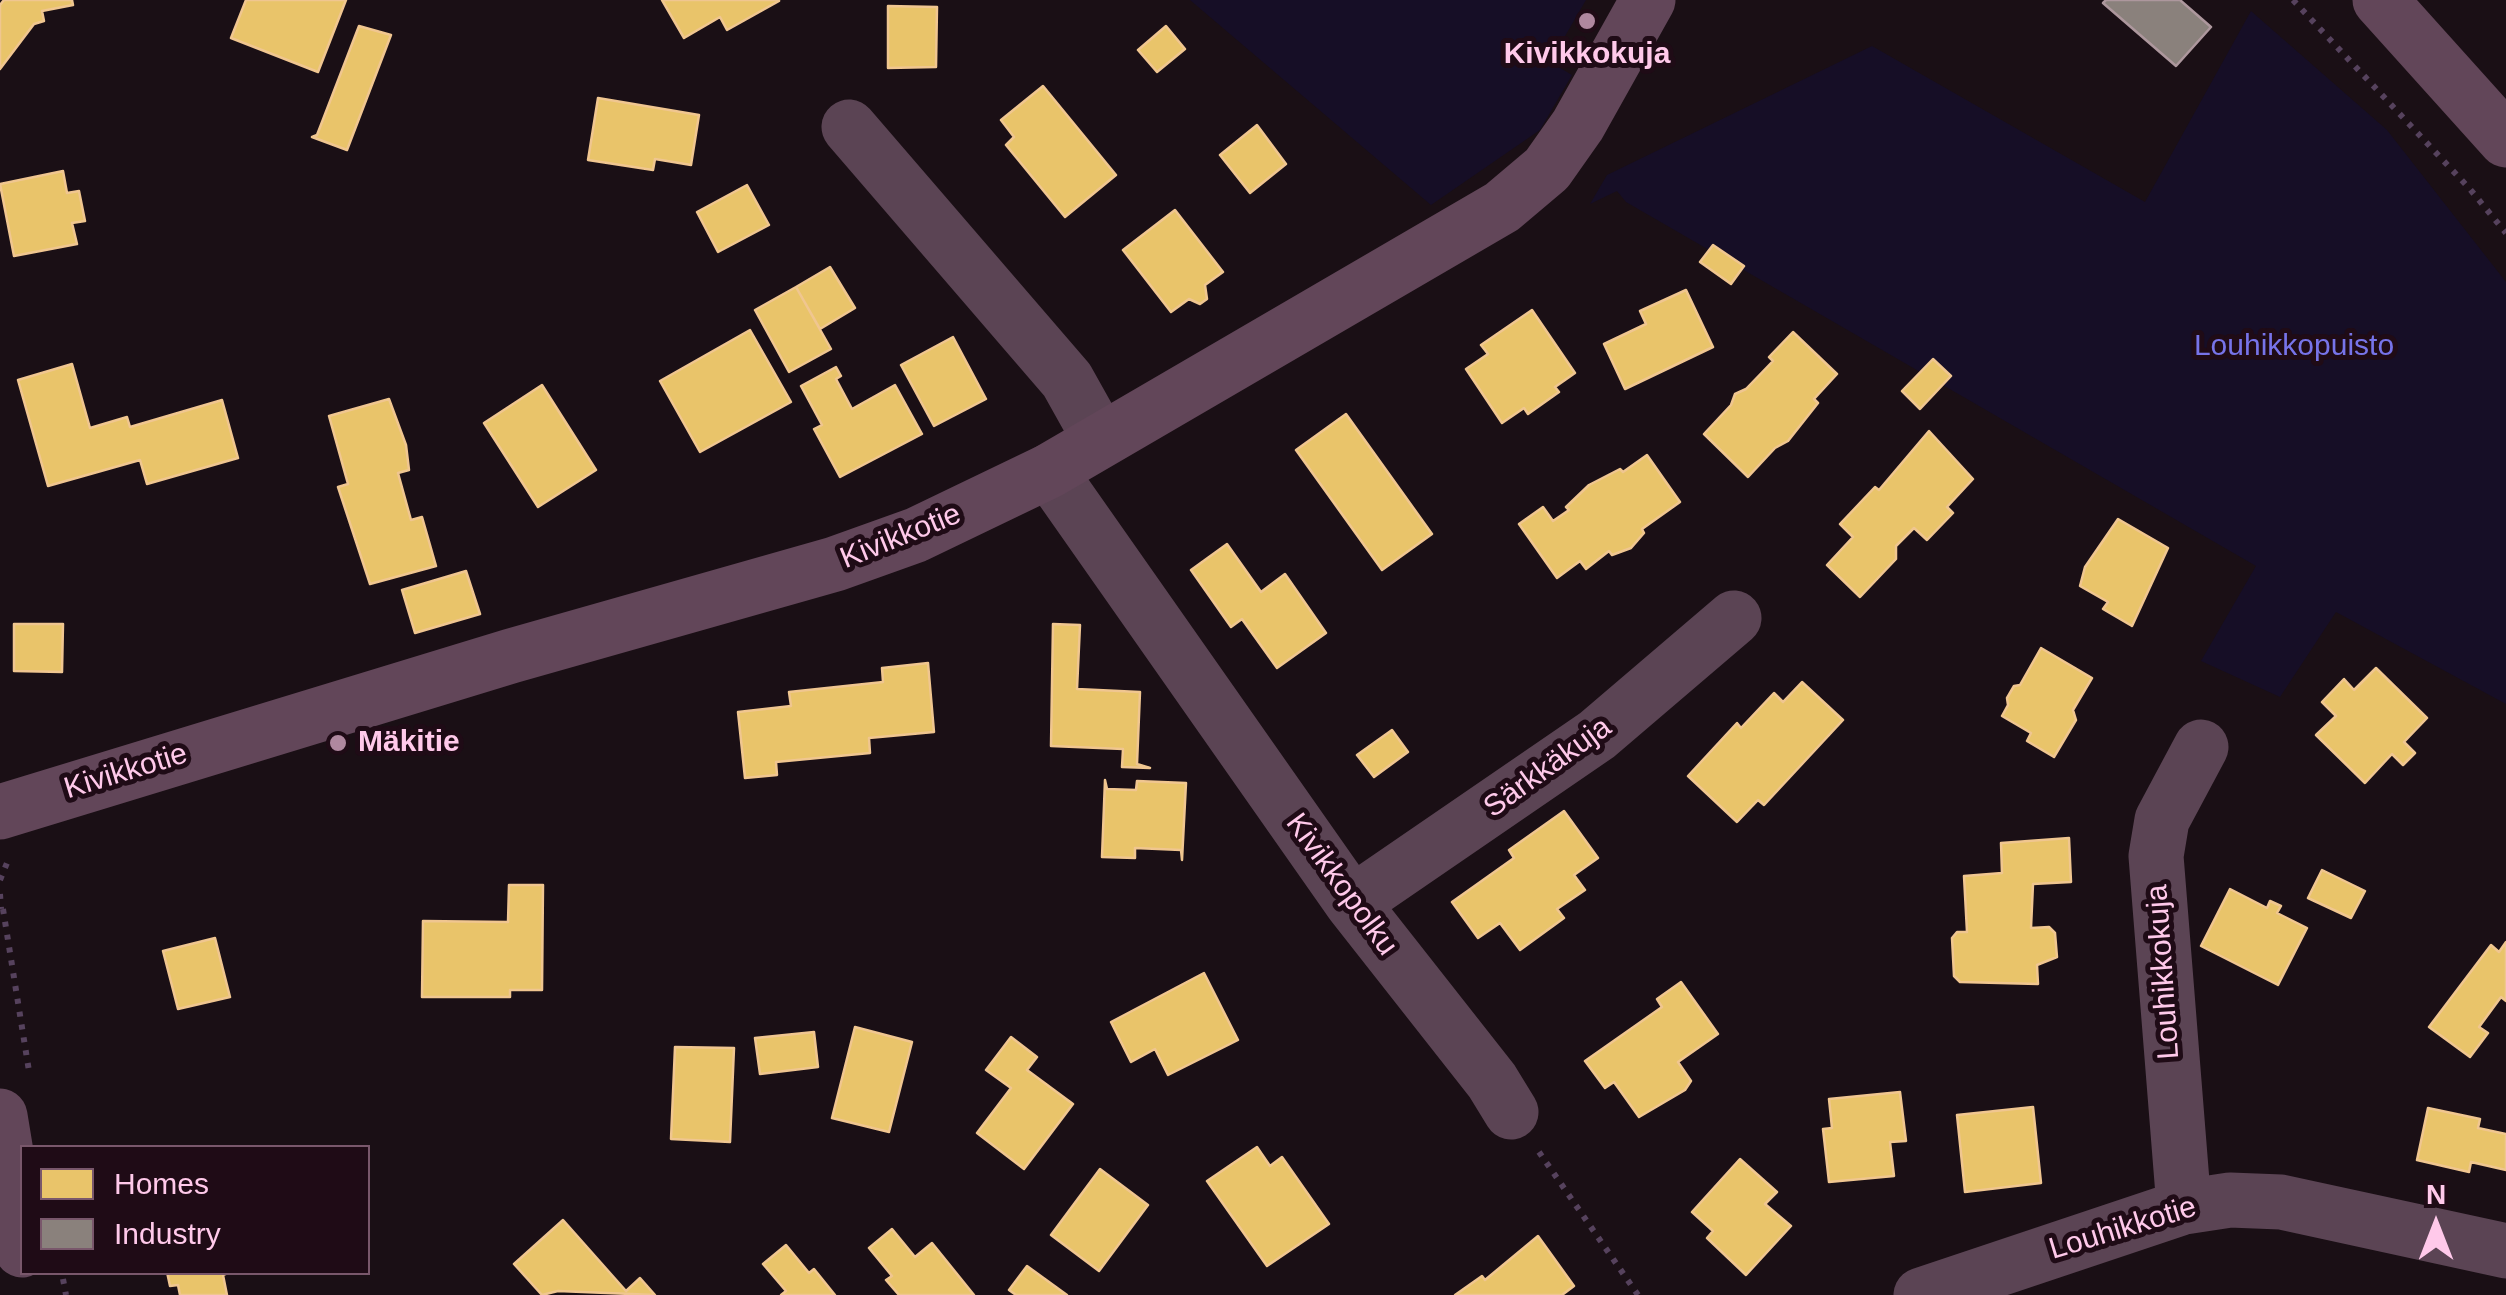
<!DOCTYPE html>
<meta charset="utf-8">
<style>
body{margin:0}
#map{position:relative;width:2506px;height:1295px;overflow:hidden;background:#1a0f15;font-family:Helvetica,sans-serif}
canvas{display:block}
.legend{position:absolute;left:20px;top:1145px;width:350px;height:130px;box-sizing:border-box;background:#1f0b16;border:2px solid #79576b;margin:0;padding:12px 18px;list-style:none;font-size:30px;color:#ffc9ea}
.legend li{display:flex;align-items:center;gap:20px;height:50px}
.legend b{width:50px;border:2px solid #79576b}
.north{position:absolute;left:2386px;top:1175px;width:100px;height:100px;-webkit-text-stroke:8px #1f0b16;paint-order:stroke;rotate:0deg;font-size:28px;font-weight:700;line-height:40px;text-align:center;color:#ffc9ea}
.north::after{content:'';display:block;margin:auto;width:35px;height:45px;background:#ffc9ea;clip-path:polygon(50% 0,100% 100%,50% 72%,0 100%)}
</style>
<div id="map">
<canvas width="2506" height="1295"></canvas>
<ul class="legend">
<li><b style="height:28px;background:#e9c46a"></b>Homes</li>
<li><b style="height:28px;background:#8a817c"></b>Industry</li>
</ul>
<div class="north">N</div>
</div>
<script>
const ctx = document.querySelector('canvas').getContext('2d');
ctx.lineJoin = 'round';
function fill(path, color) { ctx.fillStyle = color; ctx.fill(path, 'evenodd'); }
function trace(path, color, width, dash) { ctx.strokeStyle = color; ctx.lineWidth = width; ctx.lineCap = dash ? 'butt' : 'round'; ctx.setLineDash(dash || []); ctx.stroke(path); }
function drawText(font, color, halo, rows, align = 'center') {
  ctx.font = font + ' Helvetica,sans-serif'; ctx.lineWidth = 10; ctx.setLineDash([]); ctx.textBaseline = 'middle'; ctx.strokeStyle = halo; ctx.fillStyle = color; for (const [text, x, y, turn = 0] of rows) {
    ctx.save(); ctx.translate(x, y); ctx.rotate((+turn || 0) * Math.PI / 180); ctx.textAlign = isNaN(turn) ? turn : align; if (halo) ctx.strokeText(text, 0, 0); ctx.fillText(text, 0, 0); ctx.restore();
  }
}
const green = new Path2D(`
 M 1190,0 L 1586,0 L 1550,62 L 1572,75 L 1540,130 L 1431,205 Z
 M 2251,11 L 2387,130 L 2506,282 L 2506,704 L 2336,612 L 2280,697 L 2201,661 L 2256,566 L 1626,202 L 1617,191 L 1590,204 L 1607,175 L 1872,46 L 2145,202 Z`);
const homes = new Path2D(`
 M 4,0 L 72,0 L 73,5 L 42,11 L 44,21 L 34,24 L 0,69 L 0,5 Z
 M 246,0 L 346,0 L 318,72 L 231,38 Z
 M 662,0 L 779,0 L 779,1 L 727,30 L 720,17 L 684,38 Z
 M 888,6 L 937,7 L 936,67 L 888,68 Z
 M 359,26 L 391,35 L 347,150 L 312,137 L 317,135 Z
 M 1166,26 L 1185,49 L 1157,72 L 1138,50 Z
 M 1043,86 L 1116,175 L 1065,217 L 1006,145 L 1014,137 L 1001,120 Z
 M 598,98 L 699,115 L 691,165 L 655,159 L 653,170 L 588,160 Z
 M 1257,125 L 1286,164 L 1250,193 L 1220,155 Z
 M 63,171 L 67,193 L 79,191 L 85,221 L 72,223 L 77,244 L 14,256 L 0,184 Z
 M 747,185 L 769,225 L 718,252 L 697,212 Z
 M 1175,210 L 1223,272 L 1205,285 L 1207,299 L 1200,304 L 1189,299 L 1171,312 L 1123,250 Z
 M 1713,245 L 1744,266 L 1731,284 L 1700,262 Z
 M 830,267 L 855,308 L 820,329 L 796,287 Z
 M 796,287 L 831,349 L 789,372 L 755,310 Z
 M 1686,290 L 1713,347 L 1625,389 L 1604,344 L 1646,324 L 1640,311 Z
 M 1532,310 L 1575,373 L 1555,387 L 1559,392 L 1528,414 L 1524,408 L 1502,423 L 1466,369 L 1488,354 L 1481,345 Z
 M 750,330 L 791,402 L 700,452 L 660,381 Z
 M 1793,332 L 1837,374 L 1814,399 L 1818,403 L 1788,441 L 1775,448 L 1748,477 L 1704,434 L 1731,405 L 1735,394 L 1746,389 L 1773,361 L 1769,357 Z
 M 953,337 L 986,399 L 934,426 L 901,365 Z
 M 1933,359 L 1951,376 L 1920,409 L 1902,391 Z
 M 72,364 L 90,428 L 127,417 L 130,427 L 222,400 L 238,458 L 147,484 L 140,460 L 48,486 L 18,380 Z
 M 836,367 L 841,376 L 836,379 L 852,409 L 895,385 L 922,434 L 840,477 L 814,429 L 822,425 L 801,386 Z
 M 542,385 L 596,470 L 538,507 L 484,423 Z
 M 389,399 L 406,445 L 409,470 L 398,473 L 411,520 L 422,517 L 436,566 L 370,584 L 338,487 L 348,484 L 329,416 Z
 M 1346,414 L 1432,534 L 1382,570 L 1296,450 Z
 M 1929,431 L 1973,479 L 1947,507 L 1953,513 L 1927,540 L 1914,528 L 1896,546 L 1896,559 L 1860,597 L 1827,565 L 1853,537 L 1840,524 L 1875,487 L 1879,490 Z
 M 1647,455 L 1680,502 L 1642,529 L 1644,533 L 1631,548 L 1612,555 L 1609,551 L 1586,569 L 1580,561 L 1557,578 L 1519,524 L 1543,507 L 1553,521 L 1569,510 L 1566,507 L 1589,485 L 1620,469 L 1623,472 Z
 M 2118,519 L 2168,548 L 2132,626 L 2103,609 L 2108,602 L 2080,586 L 2085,567 Z
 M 1227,544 L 1261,592 L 1285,574 L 1326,633 L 1277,668 L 1242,619 L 1231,627 L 1191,570 Z
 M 466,571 L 480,614 L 415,633 L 402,590 Z
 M 14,624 L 63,624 L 62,672 L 14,671 Z
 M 1053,624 L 1080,625 L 1077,689 L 1140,692 L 1137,764 L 1150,768 L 1122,767 L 1123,749 L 1051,746 Z
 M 2041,648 L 2092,678 L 2073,710 L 2076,720 L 2054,757 L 2027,741 L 2031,733 L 2002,716 L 2008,705 L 2007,698 L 2014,686 L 2020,685 Z
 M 928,663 L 934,732 L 869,738 L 870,753 L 776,762 L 777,775 L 745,778 L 738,712 L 791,706 L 789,692 L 883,682 L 882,668 Z
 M 2376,668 L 2427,718 L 2404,742 L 2415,753 L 2403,765 L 2392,754 L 2365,783 L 2316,735 L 2336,716 L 2322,702 L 2344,679 L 2354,690 Z
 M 1802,682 L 1843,720 L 1764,805 L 1758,800 L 1737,822 L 1688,776 L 1737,723 L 1741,728 L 1774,693 L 1783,702 Z
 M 1392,730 L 1408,752 L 1374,777 L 1357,755 Z
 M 1105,780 L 1107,789 L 1136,790 L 1137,781 L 1186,783 L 1182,860 L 1181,850 L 1135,848 L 1135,858 L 1102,857 Z
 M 1564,811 L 1598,858 L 1574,875 L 1585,890 L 1557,909 L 1564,918 L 1520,950 L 1500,923 L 1478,938 L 1452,902 L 1514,858 L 1509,850 Z
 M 2069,838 L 2071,882 L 2033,884 L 2031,928 L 2049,927 L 2055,933 L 2057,957 L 2037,965 L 2038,984 L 1960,982 L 1954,976 L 1952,938 L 1957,932 L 1967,932 L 1964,876 L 2002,873 L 2001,843 Z
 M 2322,870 L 2365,891 L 2351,918 L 2308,898 Z
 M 509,885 L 543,885 L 542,990 L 510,990 L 510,997 L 422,997 L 423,921 L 508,922 Z
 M 2230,889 L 2267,908 L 2270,901 L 2281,906 L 2277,913 L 2307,928 L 2278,985 L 2201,946 Z
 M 215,938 L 230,997 L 178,1009 L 163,951 Z
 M 2506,942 L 2506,1001 L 2501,997 L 2479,1027 L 2488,1033 L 2470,1057 L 2429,1027 L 2491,945 L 2499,952 Z
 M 1204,973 L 1238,1040 L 1168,1075 L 1155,1049 L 1131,1062 L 1111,1022 Z
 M 1681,982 L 1718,1034 L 1678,1062 L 1691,1081 L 1685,1090 L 1639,1117 L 1614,1082 L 1605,1088 L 1585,1061 L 1662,1007 L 1657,999 Z
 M 855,1027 L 912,1042 L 889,1132 L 832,1118 Z
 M 814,1032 L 818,1067 L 760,1074 L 755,1038 Z
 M 1011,1037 L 1037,1057 L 1027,1070 L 1073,1104 L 1024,1169 L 977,1133 L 1011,1088 L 986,1070 Z
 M 675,1047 L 734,1048 L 730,1142 L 671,1139 Z
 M 1900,1092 L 1906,1141 L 1890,1142 L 1894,1176 L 1829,1182 L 1823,1129 L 1832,1128 L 1829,1099 Z
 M 2033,1107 L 2041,1183 L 1965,1192 L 1957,1115 Z
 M 2428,1108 L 2480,1119 L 2478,1128 L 2506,1134 L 2506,1170 L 2471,1162 L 2469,1172 L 2417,1160 Z
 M 1257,1147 L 1270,1166 L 1282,1157 L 1329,1224 L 1267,1266 L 1207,1181 Z
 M 1740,1159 L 1777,1192 L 1765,1204 L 1791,1226 L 1746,1275 L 1707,1238 L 1713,1231 L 1692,1212 Z
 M 1100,1169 L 1148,1205 L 1099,1271 L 1051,1235 Z
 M 563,1220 L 626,1291 L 640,1278 L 655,1295 L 558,1291 L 542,1295 L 514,1264 Z
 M 892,1229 L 915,1257 L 932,1243 L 974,1295 L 899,1295 L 886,1280 L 892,1276 L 869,1248 Z
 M 1538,1236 L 1574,1286 L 1562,1295 L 1455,1295 L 1482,1276 L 1485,1280 Z
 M 786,1245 L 809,1273 L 814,1269 L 835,1295 L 781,1295 L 786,1291 L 763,1264 Z
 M 1027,1266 L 1067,1295 L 1016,1295 L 1009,1290 Z
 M 167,1272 L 230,1272 L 223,1275 L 227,1295 L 180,1295 L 178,1285 L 170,1286 Z`);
const industry = new Path2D(`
 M 2106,0 L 2180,0 L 2211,27 L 2176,66 L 2103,3 Z`);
const path = new Path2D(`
 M 2293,0 L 2469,188 L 2506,233
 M 0,880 L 7,863
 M 0,894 L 1,909
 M 3,909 L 29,1071
 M 1539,1152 L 1638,1295
 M 63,1279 L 66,1295`);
const street = new Path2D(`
 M 849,127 L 1067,380 L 1100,439
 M 1049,471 L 1352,903 L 1492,1081 L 1511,1112
 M 1352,903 L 1597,735 L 1734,618
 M 2184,1207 L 2156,856 L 2162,820 L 2201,747
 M 1921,1295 L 2184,1207 L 2230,1200 L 2281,1202 L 2506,1251`);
const secondary = new Path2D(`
 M 2380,0 L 2506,140
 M 0,812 L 511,656 L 835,564 L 916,535 L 1049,471 L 1502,207 L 1547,169 L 1578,125 L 1648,0
 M 0,1116 L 22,1250`);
const markers = [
 [1587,21,10,"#af889f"],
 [338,743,10,"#af889f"]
];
const poiNames = [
 ["Kivikkokuja",1587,55],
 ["Mäkitie",358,743,"left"]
];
const parkNames = [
 ["Louhikkopuisto",2294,347]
];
const streetNames = [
 ["Kivikkotie",901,537,-22],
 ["Särkkäkuja",1548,768,-36],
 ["Kivikkotie",126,772,-17],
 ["Kivikkopolku",1341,885,54],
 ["Louhikkokuja",2164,972,-94],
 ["Louhikkotie",2123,1229,-17]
];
fill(green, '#160e26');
fill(homes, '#e9c46a');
trace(homes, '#f0c690', 2.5);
fill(industry, '#8a817c');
trace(industry, '#ad979d', 2.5);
trace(path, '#56425d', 6, [5, 8]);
trace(street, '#5b4454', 55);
trace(secondary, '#624659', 55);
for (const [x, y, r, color] of markers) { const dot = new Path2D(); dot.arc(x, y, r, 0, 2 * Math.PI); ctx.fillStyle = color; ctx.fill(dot); trace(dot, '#1f0b16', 4); }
drawText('bold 30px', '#ffc9ea', '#1f0b16', poiNames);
drawText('30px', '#7774e9', '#1f0b16', parkNames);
drawText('30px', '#ffc9ea', '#1f0b16', streetNames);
</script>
